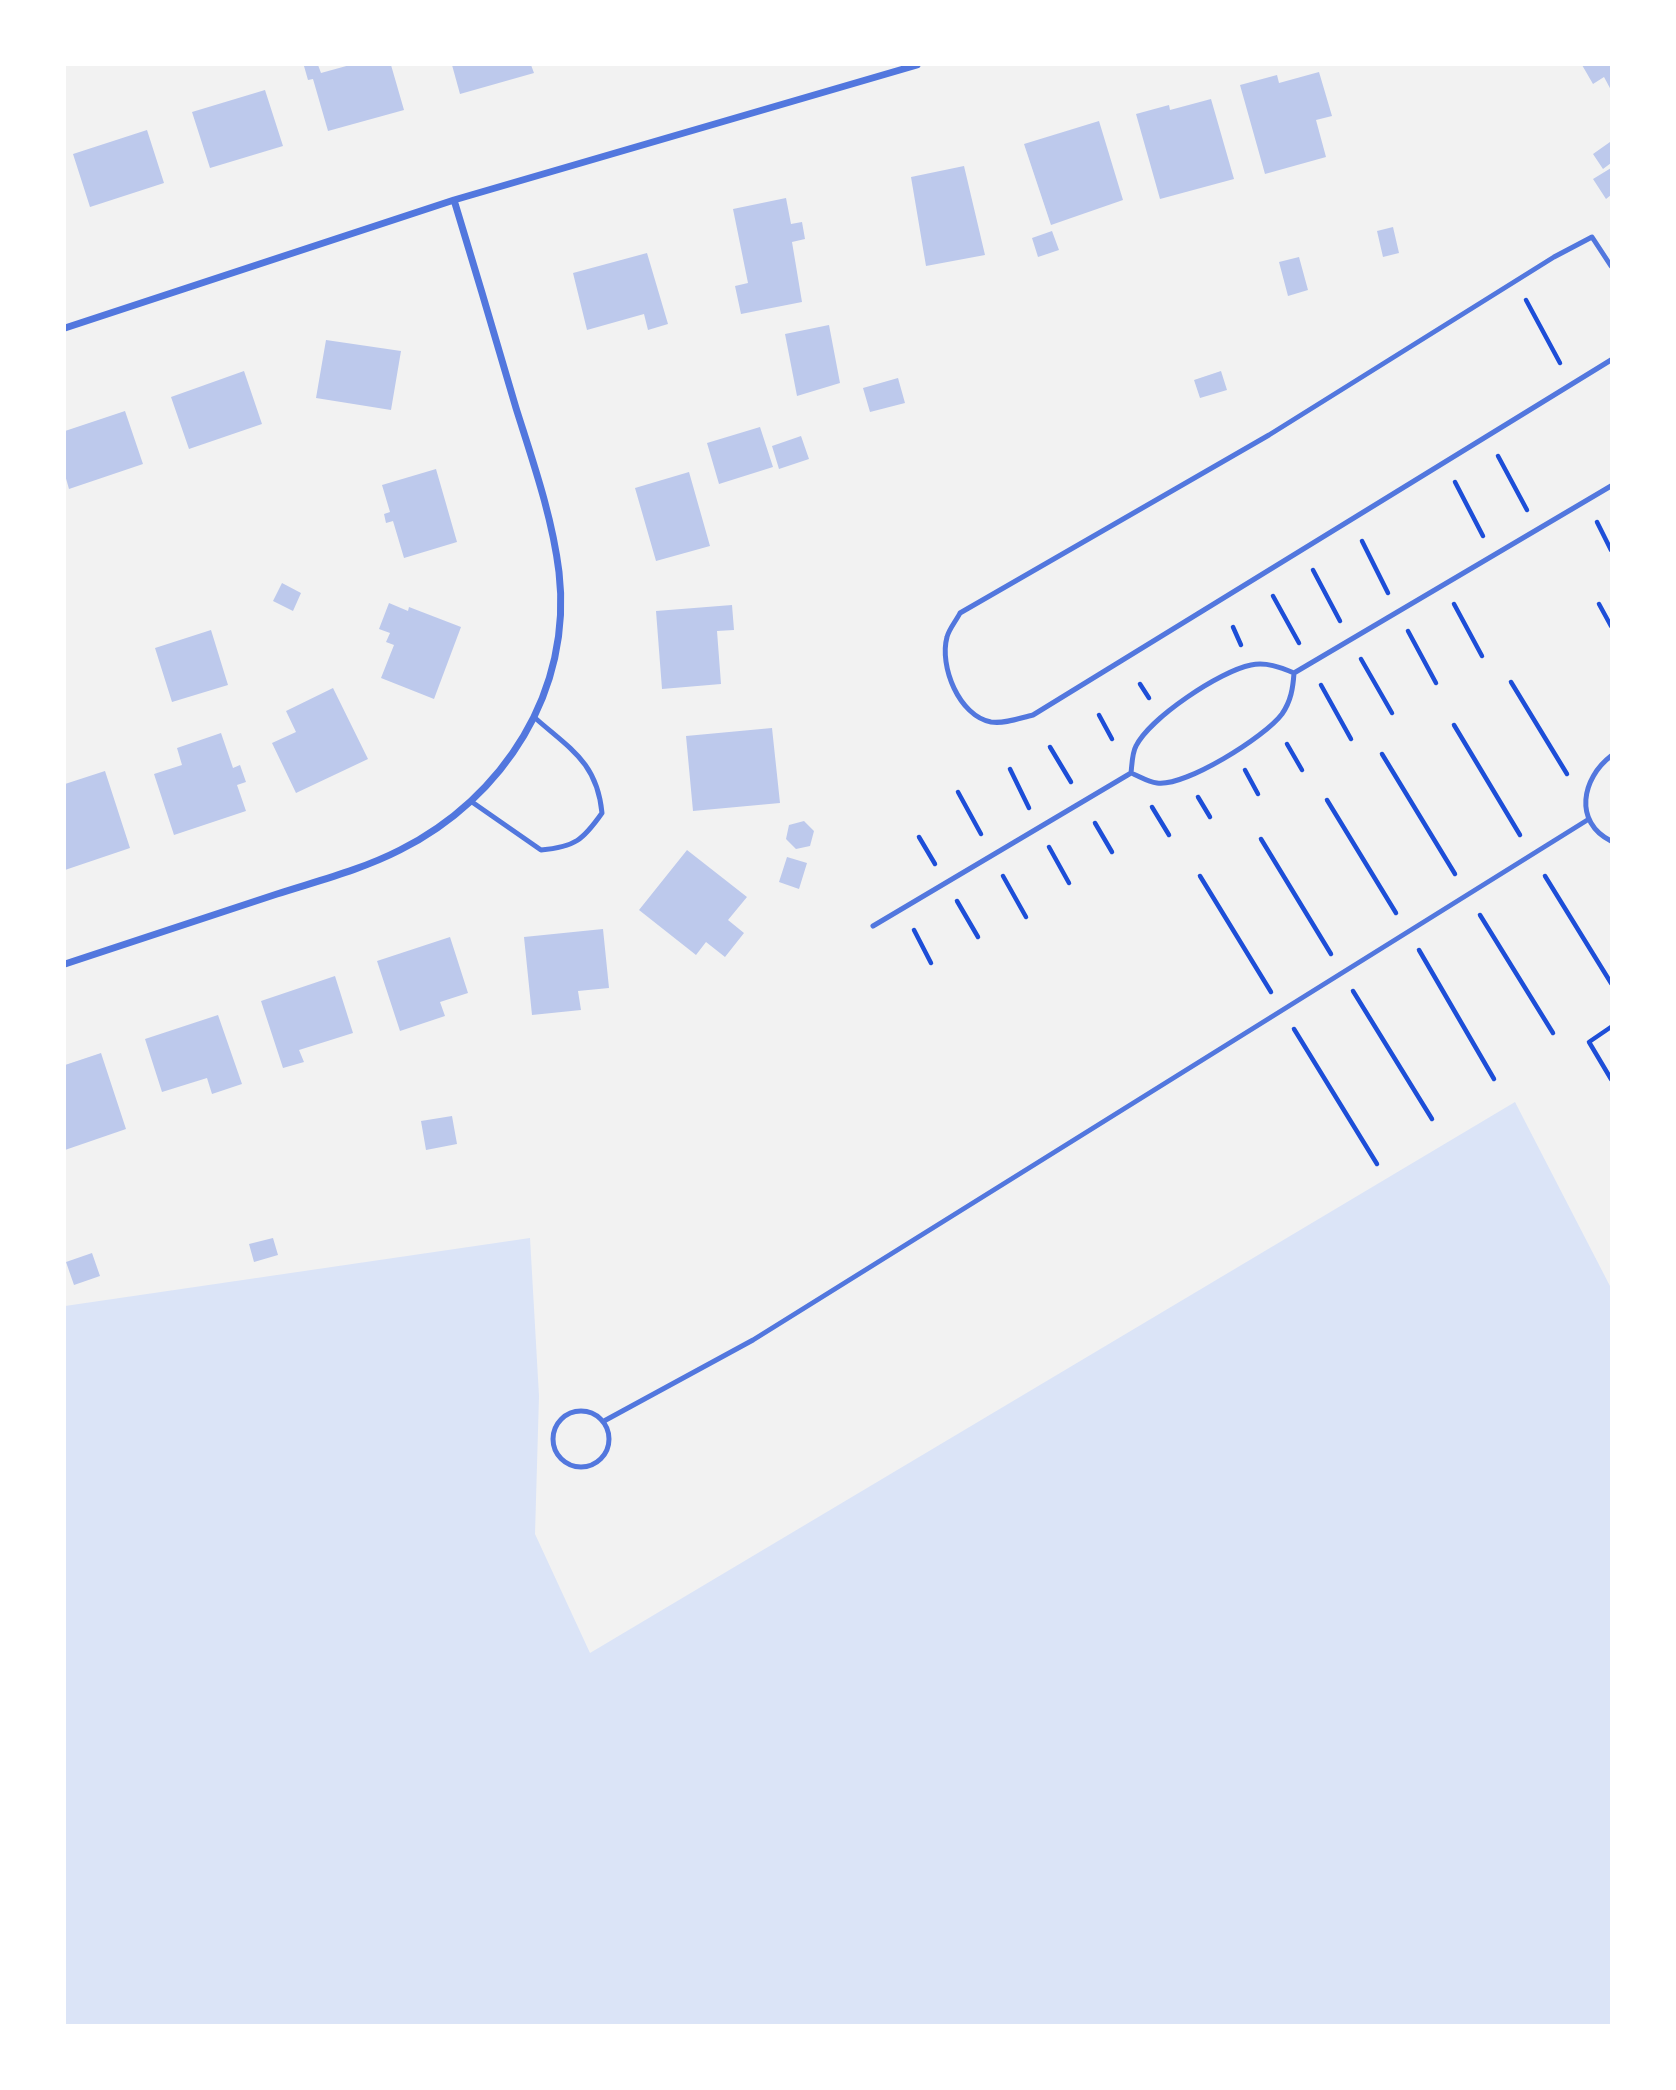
<!DOCTYPE html>
<style>
body{margin:0}
#map{position:relative;width:1676px;height:2090px;overflow:hidden;background:#f2f2f2;font-family:Bitter,serif}
canvas{display:block}
.frame{position:absolute;inset:0;border:66px solid #fff;pointer-events:none}
</style>
<div id="map">
<canvas width="1676" height="2090"></canvas>
<div class="frame"></div>
</div>
<script>
const ctx = document.querySelector('canvas').getContext('2d');
ctx.lineJoin = 'round';
function fill(path, color) { ctx.fillStyle = color; ctx.fill(path, 'evenodd'); }
function trace(path, color, width, dash) { ctx.strokeStyle = color; ctx.lineWidth = width; ctx.lineCap = dash ? 'butt' : 'round'; ctx.setLineDash(dash || []); ctx.stroke(path); }
const green = new Path2D(`
 M 1515,1102 L 1611,1288 L 1611,2025 L 65,2025 L 65,1306 L 530,1238 L 539,1396 L 535,1534 L 590,1653 Z`);
const building = new Path2D(`
 M 308,65 L 318,65 L 321,73 L 350,65 L 391,65 L 404,110 L 328,131 L 313,79 L 308,80 L 304,66 Z
 M 452,65 L 531,65 L 534,73 L 460,94 Z
 M 1582,65 L 1611,65 L 1611,90 L 1604,77 L 1593,84 Z
 M 1319,72 L 1332,116 L 1316,120 L 1326,157 L 1265,174 L 1240,85 L 1277,75 L 1279,83 Z
 M 265,90 L 283,146 L 210,168 L 192,112 Z
 M 1211,99 L 1234,179 L 1160,199 L 1136,114 L 1169,105 L 1170,110 Z
 M 1099,121 L 1123,200 L 1051,225 L 1024,144 Z
 M 147,130 L 164,183 L 90,207 L 73,154 Z
 M 1610,142 L 1611,163 L 1603,169 L 1593,154 Z
 M 964,166 L 985,255 L 926,266 L 911,177 Z
 M 1611,168 L 1611,195 L 1606,199 L 1593,179 Z
 M 786,198 L 791,224 L 802,222 L 805,239 L 792,242 L 802,302 L 741,314 L 735,286 L 748,283 L 733,209 Z
 M 1393,227 L 1399,253 L 1383,257 L 1377,231 Z
 M 1052,231 L 1059,250 L 1038,257 L 1032,238 Z
 M 647,253 L 668,324 L 648,330 L 644,314 L 587,330 L 573,273 Z
 M 1299,257 L 1308,290 L 1288,296 L 1279,262 Z
 M 829,325 L 840,383 L 797,396 L 785,334 Z
 M 326,340 L 401,351 L 391,410 L 316,398 Z
 M 244,371 L 262,424 L 189,449 L 171,397 Z
 M 1221,371 L 1227,390 L 1200,398 L 1194,380 Z
 M 898,378 L 905,403 L 870,412 L 863,388 Z
 M 125,411 L 143,464 L 69,489 L 65,475 L 65,431 Z
 M 760,427 L 773,467 L 719,484 L 707,443 Z
 M 801,436 L 809,459 L 779,469 L 772,446 Z
 M 436,469 L 457,542 L 404,558 L 393,521 L 386,523 L 384,514 L 390,512 L 382,485 Z
 M 689,472 L 710,546 L 656,561 L 635,488 Z
 M 282,583 L 301,593 L 293,611 L 273,601 Z
 M 389,603 L 408,611 L 409,607 L 461,627 L 434,699 L 381,678 L 394,645 L 386,642 L 390,633 L 379,629 Z
 M 732,605 L 734,630 L 717,631 L 721,684 L 662,689 L 656,611 Z
 M 211,630 L 228,685 L 172,702 L 155,648 Z
 M 333,688 L 368,759 L 296,793 L 272,743 L 296,732 L 286,711 Z
 M 772,728 L 780,803 L 693,811 L 686,736 Z
 M 221,733 L 233,768 L 240,765 L 246,782 L 237,785 L 246,811 L 174,835 L 154,774 L 182,765 L 177,748 Z
 M 105,771 L 130,848 L 65,870 L 65,784 Z
 M 804,821 L 814,831 L 810,846 L 796,849 L 786,839 L 789,825 Z
 M 687,850 L 747,897 L 728,920 L 744,933 L 725,957 L 706,942 L 696,955 L 639,910 Z
 M 787,857 L 807,863 L 799,889 L 779,882 Z
 M 603,929 L 609,988 L 578,991 L 581,1010 L 532,1015 L 524,937 Z
 M 450,937 L 468,993 L 440,1002 L 445,1016 L 400,1031 L 377,961 Z
 M 335,976 L 353,1033 L 299,1050 L 304,1062 L 283,1068 L 261,1001 Z
 M 218,1015 L 242,1084 L 212,1094 L 207,1078 L 162,1092 L 145,1039 Z
 M 101,1053 L 126,1129 L 65,1150 L 65,1065 Z
 M 452,1116 L 457,1144 L 426,1150 L 421,1121 Z
 M 273,1238 L 278,1255 L 254,1262 L 249,1244 Z
 M 92,1253 L 100,1276 L 74,1285 L 66,1262 Z`);
const path = new Path2D(`
 M 1526,300 L 1560,363
 M 1498,456 L 1527,510
 M 1455,482 L 1483,536
 M 1597,522 L 1611,550
 M 1362,541 L 1388,593
 M 1313,570 L 1340,621
 M 1273,596 L 1299,643
 M 1454,604 L 1482,656
 M 1599,604 L 1611,626
 M 1233,627 L 1241,645
 M 1408,631 L 1436,683
 M 1361,659 L 1392,713
 M 1511,682 L 1567,774
 M 1140,684 L 1149,698
 M 1321,685 L 1351,739
 M 1099,715 L 1112,739
 M 1454,725 L 1520,835
 M 1287,744 L 1302,770
 M 1050,747 L 1071,782
 M 1382,754 L 1455,874
 M 1010,769 L 1029,808
 M 1245,770 L 1258,794
 M 958,792 L 981,834
 M 1198,797 L 1210,817
 M 1327,800 L 1396,913
 M 1152,807 L 1169,835
 M 1095,823 L 1112,852
 M 919,837 L 935,864
 M 1261,839 L 1331,954
 M 1049,847 L 1069,883
 M 1003,876 L 1026,917
 M 1200,876 L 1271,992
 M 1545,876 L 1611,983
 M 957,901 L 978,937
 M 1480,915 L 1553,1033
 M 914,930 L 931,963
 M 1419,950 L 1494,1079
 M 1353,991 L 1432,1119
 M 1611,1027 L 1589,1042 L 1611,1079
 M 1294,1029 L 1377,1164`);
const service = new Path2D(`
 M 1611,266 L 1592,237 L 1554,257 L 1269,435 L 960,613 C 956,621 949,629 947,637 C 939,666 959,716 991,722 C 1005,724 1020,718 1033,715 L 1611,360
 M 1611,756 C 1582,778 1573,822 1611,841
 M 1131,773 C 1132,765 1132,753 1136,746 C 1150,718 1220,671 1251,665 C 1266,662 1280,667 1294,673 L 1611,486
 M 472,802 L 541,850 C 575,847 583,840 602,813 C 597,762 570,749 534,717
 M 873,926 L 1131,773 C 1139,776 1148,782 1157,783 C 1185,787 1265,737 1282,714 C 1291,701 1293,688 1294,673
 M553 1439a28 28 0 1 1 56 0a28 28 0 1 1-56 0Z
 M 604,1421 L 753,1340 L 1589,819`);
const minor = new Path2D(`
 M 65,328 L 454,200 L 917,65
 M 65,964 C 135,941 206,918 277,894 C 317,881 361,870 400,850 C 504,798 573,690 559,572 C 552,516 533,462 516,408 C 496,339 475,269 454,200`);
fill(green, '#dbe4f7');
fill(building, '#bdc9ec');
trace(path, '#1d4ed8', 4.5);
trace(service, '#5277de', 5);
trace(minor, '#5277de', 7);
</script>
